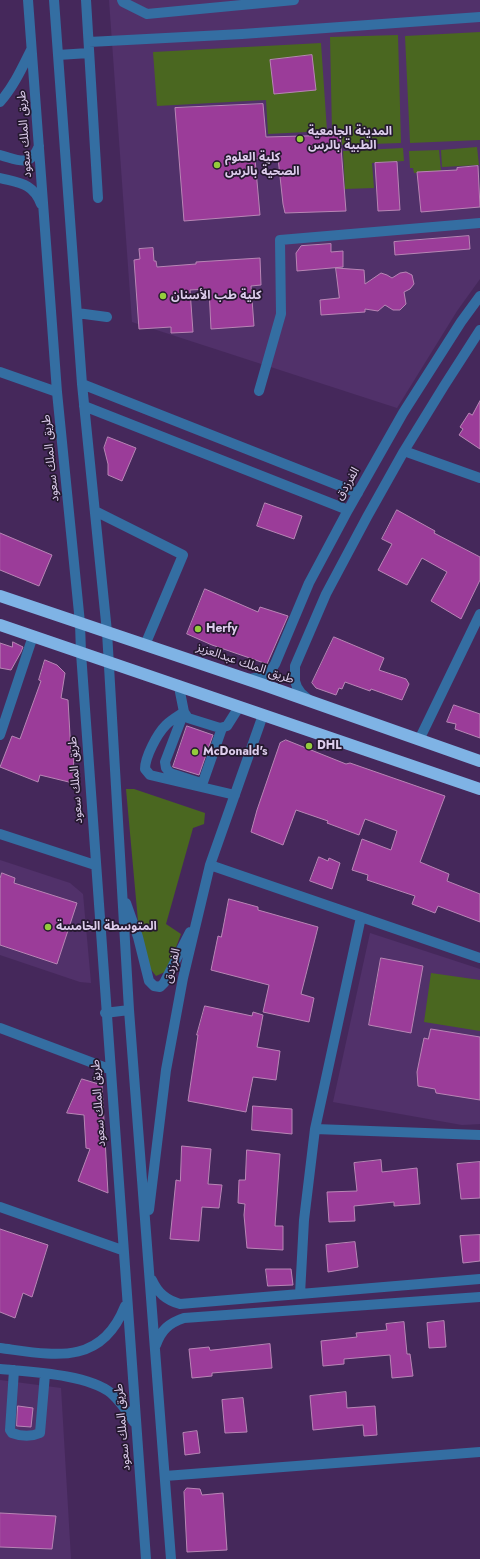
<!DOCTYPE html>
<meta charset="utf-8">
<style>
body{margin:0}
canvas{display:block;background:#45285b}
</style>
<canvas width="480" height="1559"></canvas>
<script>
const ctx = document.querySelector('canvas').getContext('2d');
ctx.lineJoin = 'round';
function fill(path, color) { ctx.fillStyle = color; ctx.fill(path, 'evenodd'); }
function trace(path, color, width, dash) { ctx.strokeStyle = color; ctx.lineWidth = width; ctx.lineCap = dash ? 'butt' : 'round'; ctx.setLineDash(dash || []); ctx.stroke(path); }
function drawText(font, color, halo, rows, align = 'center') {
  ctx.font = font + ' Jost,"Noto Sans Arabic",sans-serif'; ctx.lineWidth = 3.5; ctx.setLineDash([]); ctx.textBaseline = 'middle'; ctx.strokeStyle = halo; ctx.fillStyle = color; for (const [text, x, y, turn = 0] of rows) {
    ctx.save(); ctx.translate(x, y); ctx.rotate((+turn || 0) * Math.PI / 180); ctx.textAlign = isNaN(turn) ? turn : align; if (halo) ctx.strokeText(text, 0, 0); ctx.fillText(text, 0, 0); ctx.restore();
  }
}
const built = new Path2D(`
 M 109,0 L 480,0 L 480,279 L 457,311 L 397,408 L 132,322 Z
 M 0,860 L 70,883 L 83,894 L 91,983 L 80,982 L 0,955 Z
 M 370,933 L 480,969 L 480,1124 L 462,1125 L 333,1102 Z
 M 0,1380 L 61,1388 L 71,1559 L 0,1559 Z`);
const green = new Path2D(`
 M 480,32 L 480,140 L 410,143 L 405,36 Z
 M 398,35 L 401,143 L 342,145 L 341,132 L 332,132 L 330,37 Z
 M 321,43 L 327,131 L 268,134 L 266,100 L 157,106 L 153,52 Z
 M 477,147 L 479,165 L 442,167 L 441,150 Z
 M 403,148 L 404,161 L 372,163 L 374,188 L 345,189 L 343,151 Z
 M 439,150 L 441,171 L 414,173 L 413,168 L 410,168 L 409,151 Z
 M 126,789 L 134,789 L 205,813 L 204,824 L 193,828 L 166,924 L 181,934 L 167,971 L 156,976 L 149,967 L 138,921 Z
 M 431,973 L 480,980 L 480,1031 L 424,1022 Z`);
const building = new Path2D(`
 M 312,55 L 316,90 L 274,94 L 270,60 Z
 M 263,104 L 266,137 L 340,135 L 346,211 L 285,213 L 283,204 L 278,158 L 270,158 L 255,159 L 260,215 L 184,221 L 175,108 Z
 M 397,162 L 400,210 L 378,211 L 375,163 Z
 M 478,166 L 480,207 L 421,212 L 417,172 L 457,170 L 457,168 Z
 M 469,236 L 470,249 L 395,255 L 394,242 Z
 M 331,244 L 331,252 L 343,251 L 343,267 L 297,271 L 296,253 L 301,246 Z
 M 153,248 L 154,261 L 156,261 L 157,267 L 196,264 L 196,262 L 260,258 L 261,285 L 251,286 L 254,326 L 211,329 L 209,289 L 190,290 L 193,332 L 171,333 L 171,327 L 139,329 L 134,260 L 140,259 L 139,249 Z
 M 336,268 L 364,270 L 365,284 L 381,273 L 387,275 L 392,278 L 400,273 L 406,272 L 412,275 L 414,284 L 410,289 L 404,292 L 406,304 L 400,310 L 393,310 L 385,305 L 378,311 L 365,309 L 365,312 L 321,315 L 320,300 L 339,298 Z
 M 480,401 L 480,449 L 459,435 L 463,429 L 460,427 L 469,413 L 472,415 Z
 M 108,437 L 136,448 L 122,481 L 108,475 L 108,464 L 104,448 Z
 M 265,503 L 302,516 L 294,539 L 257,526 Z
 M 397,510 L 435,531 L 434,533 L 480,557 L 480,580 L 461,619 L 431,601 L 447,572 L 422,558 L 407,585 L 378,570 L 392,544 L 382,539 Z
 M 0,533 L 52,555 L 39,586 L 0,570 Z
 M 205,589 L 258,612 L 260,607 L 288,616 L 267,664 L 212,645 L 187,634 Z
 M 334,637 L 384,658 L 379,670 L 406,679 L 409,684 L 402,700 L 371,689 L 370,691 L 345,682 L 342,689 L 339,688 L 336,695 L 316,688 L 312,683 Z
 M 13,642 L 23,647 L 21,652 L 11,670 L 0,668 L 0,643 L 12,647 Z
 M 45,660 L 57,665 L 65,673 L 61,698 L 68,700 L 71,753 L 74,752 L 73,783 L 40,775 L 38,782 L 0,767 L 12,736 L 20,739 L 41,681 L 39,680 Z
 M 454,705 L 480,714 L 480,738 L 455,729 L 456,724 L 447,722 Z
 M 187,726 L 213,735 L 199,775 L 173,767 Z
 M 286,740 L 346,764 L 350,763 L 445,796 L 420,862 L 449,874 L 447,881 L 480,894 L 480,922 L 438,906 L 435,913 L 412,904 L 415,896 L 367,880 L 368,875 L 352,870 L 362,839 L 391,850 L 397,831 L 365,819 L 359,835 L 327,823 L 328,821 L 296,810 L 283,845 L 251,832 L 257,810 L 280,743 Z
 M 319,857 L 328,861 L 329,858 L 340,863 L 332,889 L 310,881 Z
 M 2,873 L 15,878 L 14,883 L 77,903 L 57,964 L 0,945 L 0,879 Z
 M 229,899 L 258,907 L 258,910 L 318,927 L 301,994 L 314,998 L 309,1022 L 263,1012 L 269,985 L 211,970 L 218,936 L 221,937 Z
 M 381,958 L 423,966 L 411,1033 L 369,1025 Z
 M 205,1006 L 252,1016 L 253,1012 L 263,1015 L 257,1047 L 280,1051 L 276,1080 L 253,1077 L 246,1112 L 188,1101 L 198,1035 L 197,1035 Z
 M 431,1029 L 480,1037 L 480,1100 L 436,1093 L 435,1089 L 418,1086 L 417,1072 L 424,1038 L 428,1039 Z
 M 82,1079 L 102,1085 L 108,1193 L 78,1181 L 90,1149 L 86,1148 L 84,1115 L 67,1113 Z
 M 253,1106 L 292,1109 L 292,1134 L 252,1130 Z
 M 182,1146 L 211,1149 L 208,1184 L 222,1185 L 219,1208 L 202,1207 L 199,1241 L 170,1239 L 176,1180 L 180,1181 Z
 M 247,1150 L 280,1154 L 275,1226 L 283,1226 L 283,1250 L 247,1248 L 244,1215 L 245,1204 L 238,1203 L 239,1180 L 245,1180 Z
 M 381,1160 L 382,1172 L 417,1168 L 420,1204 L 394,1206 L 394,1202 L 354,1206 L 355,1221 L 329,1222 L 327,1192 L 357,1191 L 354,1163 Z
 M 480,1162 L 480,1198 L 461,1199 L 457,1164 Z
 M 0,1229 L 48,1245 L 32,1297 L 23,1293 L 15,1318 L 0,1312 Z
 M 480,1235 L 480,1261 L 463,1263 L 460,1236 Z
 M 355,1242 L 358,1267 L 328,1272 L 326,1245 Z
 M 266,1269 L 291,1269 L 293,1285 L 268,1286 Z
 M 444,1321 L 446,1347 L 429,1348 L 427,1323 Z
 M 404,1322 L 407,1354 L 410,1354 L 413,1376 L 392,1378 L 390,1355 L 344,1359 L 344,1364 L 323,1366 L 321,1341 L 357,1337 L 356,1333 L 387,1330 L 386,1324 Z
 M 270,1344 L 272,1368 L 212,1373 L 212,1376 L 192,1378 L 189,1349 L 209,1347 L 210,1350 Z
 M 346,1392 L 347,1408 L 375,1406 L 377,1435 L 364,1436 L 363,1425 L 313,1430 L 310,1396 Z
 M 243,1398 L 247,1432 L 225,1433 L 222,1400 Z
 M 18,1406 L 33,1408 L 31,1427 L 17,1426 Z
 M 197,1431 L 200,1453 L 185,1455 L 183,1433 Z
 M 187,1488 L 200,1489 L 202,1495 L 223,1493 L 227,1550 L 187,1552 L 184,1492 Z
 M 0,1513 L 56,1516 L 52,1549 L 0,1547 Z`);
const minor = new Path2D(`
 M 28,0 L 57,392 L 80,623 L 81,653 C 101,955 123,1257 146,1559
 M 54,0 L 82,384 L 107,632 L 129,1010 L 171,1559
 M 86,0 L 98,198
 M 122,0 L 123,2 L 147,14 L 294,0
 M 89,42 L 242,34 L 480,17
 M 58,55 L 89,53
 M 0,102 C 14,86 22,68 31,50
 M 0,155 C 19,160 30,168 39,146
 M 0,178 C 19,183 33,183 41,204
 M 77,313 L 107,317
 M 0,372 L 57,392
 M 82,384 L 358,493
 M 259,391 L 281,314 L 280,240 L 480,223
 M 84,406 L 348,510
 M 404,451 L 480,478
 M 95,511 L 183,555 L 145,645
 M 247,679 C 260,678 268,676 275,664 L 309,583 L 348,510 L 403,413 L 461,322 L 480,296
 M 179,687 L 184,712 L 188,718 L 220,728 L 227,726 L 239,707
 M 309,700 L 301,693 L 297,687 L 295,681 L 295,666 L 326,594 L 367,517 L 404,451 L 444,386 L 480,330
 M 184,712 C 178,716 171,720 166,725 C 157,734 145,757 145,769 L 150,775 L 235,795
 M 184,712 L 165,762 L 166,768 L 170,773 L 201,783 L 203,782 L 222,728
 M 0,735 L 33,636
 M 419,740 L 480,614
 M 0,834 L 95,865
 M 210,865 L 480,958
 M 126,903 L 138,937 L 149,981 L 154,986 L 160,987 L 164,983 L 190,932
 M 105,1013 L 129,1010
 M 0,1028 L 109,1069
 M 315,1129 L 480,1135
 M 0,1207 L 122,1250
 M 149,1210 L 166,1070 L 183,978 L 210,865 L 263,715
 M 152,1280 C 158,1293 166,1300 180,1304 L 480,1279
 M 300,1294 L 304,1220 L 315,1129 L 361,917
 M 156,1345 C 161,1330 169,1323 184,1318 L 480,1297
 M 0,1348 C 53,1355 101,1367 125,1306
 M 0,1369 C 30,1372 87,1374 111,1393 C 121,1402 127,1411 134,1422
 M 14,1370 L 10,1430 L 12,1433 C 20,1436 31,1437 40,1433 L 45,1374
 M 165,1476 L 480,1452`);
const highway = new Path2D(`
 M 0,596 L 267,686 L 480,761
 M 0,625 L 480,789`);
const markers = [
 [300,139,4,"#94cc3c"],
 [217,165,4,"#94cc3c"],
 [163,296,4,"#94cc3c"],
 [198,629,4,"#94cc3c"],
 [309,746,4,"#94cc3c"],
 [195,752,4,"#94cc3c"],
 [48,927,4,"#94cc3c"]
];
const poiNames = [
 ["المدينة الجامعية",308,132],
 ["الطبية بالرس",308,146],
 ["كلية العلوم",225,158],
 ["الصحية بالرس",225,172],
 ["كلية طب الأسنان",171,296],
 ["Herfy",206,629],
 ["DHL",317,746],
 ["McDonald's",203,752],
 ["المتوسطة الخامسة",56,927]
];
const streetNames = [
 ["طريق الملك سعود",25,134,-94],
 ["طريق الملك سعود",51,458,-96],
 ["الفرزدق",348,484,-60],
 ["طريق الملك عبدالعزيز",245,664,19],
 ["طريق الملك سعود",76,780,-94],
 ["الفرزدق",173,966,-77],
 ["طريق الملك سعود",99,1103,-94],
 ["طريق الملك سعود",123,1427,-95]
];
fill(built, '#51316a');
fill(green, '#4a6720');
fill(building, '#9b3c99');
trace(building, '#b885b5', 1);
trace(minor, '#346ea2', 10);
trace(highway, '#7fb3e5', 12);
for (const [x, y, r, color] of markers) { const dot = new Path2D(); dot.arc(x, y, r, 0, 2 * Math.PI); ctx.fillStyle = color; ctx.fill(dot); trace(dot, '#25192f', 1.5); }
drawText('bold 12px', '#ddcdec', '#25192f', poiNames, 'left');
drawText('12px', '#ddcdec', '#25192f', streetNames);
</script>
